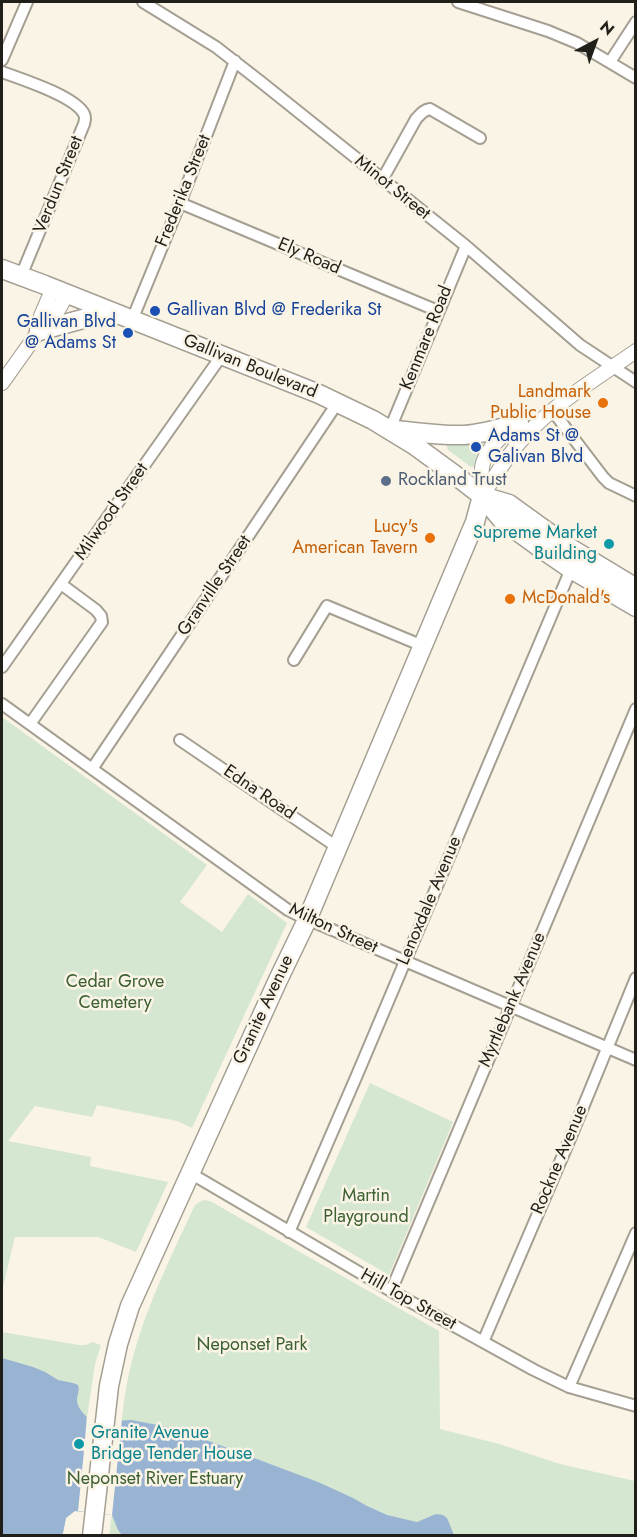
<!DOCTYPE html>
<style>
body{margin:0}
#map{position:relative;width:637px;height:1537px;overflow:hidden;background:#faf4e6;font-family:Jost,sans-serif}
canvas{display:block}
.frame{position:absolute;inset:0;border:3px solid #211f1a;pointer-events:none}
.north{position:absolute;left:565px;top:12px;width:60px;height:60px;-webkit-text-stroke:4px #faf4e6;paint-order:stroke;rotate:41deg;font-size:16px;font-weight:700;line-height:24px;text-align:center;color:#211f1a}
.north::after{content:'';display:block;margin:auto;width:21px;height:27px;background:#211f1a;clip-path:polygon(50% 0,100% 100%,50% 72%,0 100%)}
</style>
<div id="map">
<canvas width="637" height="1537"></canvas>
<div class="frame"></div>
<div class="north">N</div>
</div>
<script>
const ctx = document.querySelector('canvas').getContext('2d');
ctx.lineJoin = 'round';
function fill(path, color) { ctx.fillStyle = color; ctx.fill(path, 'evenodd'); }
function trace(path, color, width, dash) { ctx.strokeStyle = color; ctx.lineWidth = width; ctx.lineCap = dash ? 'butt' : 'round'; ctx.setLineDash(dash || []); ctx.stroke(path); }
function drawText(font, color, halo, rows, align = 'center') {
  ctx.font = font + ' Jost,sans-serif'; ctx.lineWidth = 5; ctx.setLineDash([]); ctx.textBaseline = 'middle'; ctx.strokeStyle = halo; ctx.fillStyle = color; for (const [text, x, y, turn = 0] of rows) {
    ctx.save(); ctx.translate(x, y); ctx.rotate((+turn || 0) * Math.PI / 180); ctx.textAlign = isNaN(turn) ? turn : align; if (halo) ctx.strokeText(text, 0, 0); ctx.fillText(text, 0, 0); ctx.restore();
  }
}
const green = new Path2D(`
 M 485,440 L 485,442 L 474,466 L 471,467 L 448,450 L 446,444 L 448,442 Z
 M 2,717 L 207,865 L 180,902 L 222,932 L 248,894 L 287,923 L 192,1128 L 177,1121 L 97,1105 L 92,1117 L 35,1106 L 8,1141 L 91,1157 L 90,1166 L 168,1182 L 136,1252 L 98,1237 L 15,1237 L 2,1291 Z
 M 370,1083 L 453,1122 L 389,1275 L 306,1227 Z
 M 203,1200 L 210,1201 L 439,1331 L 440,1429 L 499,1444 L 560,1464 L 635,1481 L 635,1535 L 109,1536 L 112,1515 L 75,1511 L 66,1518 L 63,1533 L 61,1535 L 2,1535 L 2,1332 L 79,1345 L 86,1345 L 92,1342 L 101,1345 L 95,1364 L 87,1418 L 98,1422 L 122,1419 C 129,1340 162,1276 195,1205 Z`);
const water = new Path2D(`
 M 2,1358 L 33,1367 L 45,1372 L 58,1380 L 73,1383 L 78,1385 C 80,1392 77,1394 77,1400 C 77,1408 85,1416 91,1420 L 98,1422 L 131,1420 L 174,1428 L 318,1482 L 353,1498 L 367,1506 L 387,1515 L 417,1522 L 436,1514 L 443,1515 L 447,1518 L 454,1535 L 122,1535 L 118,1530 L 112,1515 L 75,1511 L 66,1518 L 63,1533 L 61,1535 L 2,1535 Z`);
const pier = new Path2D(`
 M 87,1415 L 95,1418 L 109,1418 L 122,1419 L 112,1515 L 78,1511 L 84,1451 L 73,1449 L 74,1439 L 85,1439 Z`);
const street = new Path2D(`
 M 143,2 L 216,47 L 261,82 L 466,246 L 580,345 L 636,382
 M 458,2 L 548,31 L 577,43 L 636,78
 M 2,60 L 27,2
 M 610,62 L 636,22
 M 2,72 C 21,79 75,96 84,114 C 86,118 85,119 84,124 L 21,276
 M 382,180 L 416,119 C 421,114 423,110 430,109 L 480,138
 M 180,203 L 438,311
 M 132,320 L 180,203 L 235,61
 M 552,410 L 603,477 L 609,483 L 636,496
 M 390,429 L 466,246
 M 294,660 L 327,606 L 423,646
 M 2,667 L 222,355
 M 2,704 L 288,910 L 300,916 L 636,1060
 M 30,724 L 102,622 L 101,616 L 96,610 L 61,584
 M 180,740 L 337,847
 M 92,769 L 338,402
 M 190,1173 L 391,1291 L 534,1370 L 569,1387 L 636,1406
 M 289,1232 L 357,1075 L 571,569
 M 391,1291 L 636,709
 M 483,1342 L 570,1139 L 636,978
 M 569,1387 L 636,1233`);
const secondary = new Path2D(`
 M 39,331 L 41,316 L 53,288
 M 2,383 L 39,331 L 52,321 L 67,294
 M 482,496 C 494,478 505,459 519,443 C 551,405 596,379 636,351
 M 482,496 C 482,486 480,473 483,463 C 488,447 502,436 514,427`);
const highway = new Path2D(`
 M 2,269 L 45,285 L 319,394 L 373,420 L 414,445 L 455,475 L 482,496 L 502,520 L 539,547 L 571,569 L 636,607
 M 39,331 L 90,317 L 114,316
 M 394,430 C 417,432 441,436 464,435 C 483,434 502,428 519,423
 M 482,496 L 509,504 L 570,548 L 636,588
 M 92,1536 L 109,1386 L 118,1344 L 130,1306 L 278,980 L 307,920 L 475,522 L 482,496`);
const markers = [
 [155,311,6,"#1a4fb4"],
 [128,333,6,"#1a4fb4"],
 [603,403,6,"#e8710a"],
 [476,447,6,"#1a4fb4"],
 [386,481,6,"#5c6f8a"],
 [430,538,6,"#e8710a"],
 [609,544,6,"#0f9aa8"],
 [510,599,6,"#e8710a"],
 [79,1444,6,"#0f9aa8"]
];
const streetNames = [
 ["Verdun Street",59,185,-68],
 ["Minot Street",392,188,39],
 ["Frederika Street",184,191,-68],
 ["Ely Road",309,257,23],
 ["Kenmare Road",427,338,-68],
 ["Gallivan Boulevard",250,367,22],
 ["Milwood Street",112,512,-55],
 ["Granville Street",215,586,-56],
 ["Edna Road",259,793,34],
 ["Lenoxdale Avenue",430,901,-67],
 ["Milton Street",333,929,25],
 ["Myrtlebank Avenue",513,1000,-67],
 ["Granite Avenue",264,1010,-65],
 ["Rockne Avenue",560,1160,-67],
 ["Hill Top Street",408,1300,29]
];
const transitNames = [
 ["Gallivan Blvd @ Frederika St",167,311],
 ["Gallivan Blvd",116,323,"right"],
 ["@ Adams St",116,344,"right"],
 ["Adams St @",488,437],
 ["Galivan Blvd",488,458]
];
const foodNames = [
 ["Landmark",591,393],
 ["Public House",591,414],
 ["Lucy's",418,528],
 ["American Tavern",418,549],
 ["McDonald's",522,599,"left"]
];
const serviceNames = [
 ["Rockland Trust",398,481]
];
const cultureNames = [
 ["Supreme Market",597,534],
 ["Building",597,555],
 ["Granite Avenue",91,1434,"left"],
 ["Bridge Tender House",91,1455,"left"]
];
const parkNames = [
 ["Cedar Grove",115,983],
 ["Cemetery",115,1004],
 ["Martin",366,1197],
 ["Playground",366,1218],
 ["Neponset Park",252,1346],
 ["Neponset River Estuary",155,1480]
];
fill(green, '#d5e6d1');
fill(water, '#99b4d3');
fill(pier, '#faf4e6');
trace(street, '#a49f92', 14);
trace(secondary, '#a49f92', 16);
trace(highway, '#a49f92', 21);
trace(street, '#fff', 10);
trace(secondary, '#fff', 14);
trace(highway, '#fff', 18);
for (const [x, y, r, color] of markers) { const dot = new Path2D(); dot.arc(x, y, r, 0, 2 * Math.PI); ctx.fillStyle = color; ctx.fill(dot); trace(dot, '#faf4e6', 2); }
drawText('18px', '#211f1a', '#faf4e6', streetNames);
drawText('18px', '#164399', '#faf4e6', transitNames, 'left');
drawText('18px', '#c56008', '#faf4e6', foodNames, 'right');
drawText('18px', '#4e5e75', '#faf4e6', serviceNames, 'left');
drawText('18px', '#0d838f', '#faf4e6', cultureNames, 'right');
drawText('18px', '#3c6032', '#faf4e6', parkNames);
</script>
